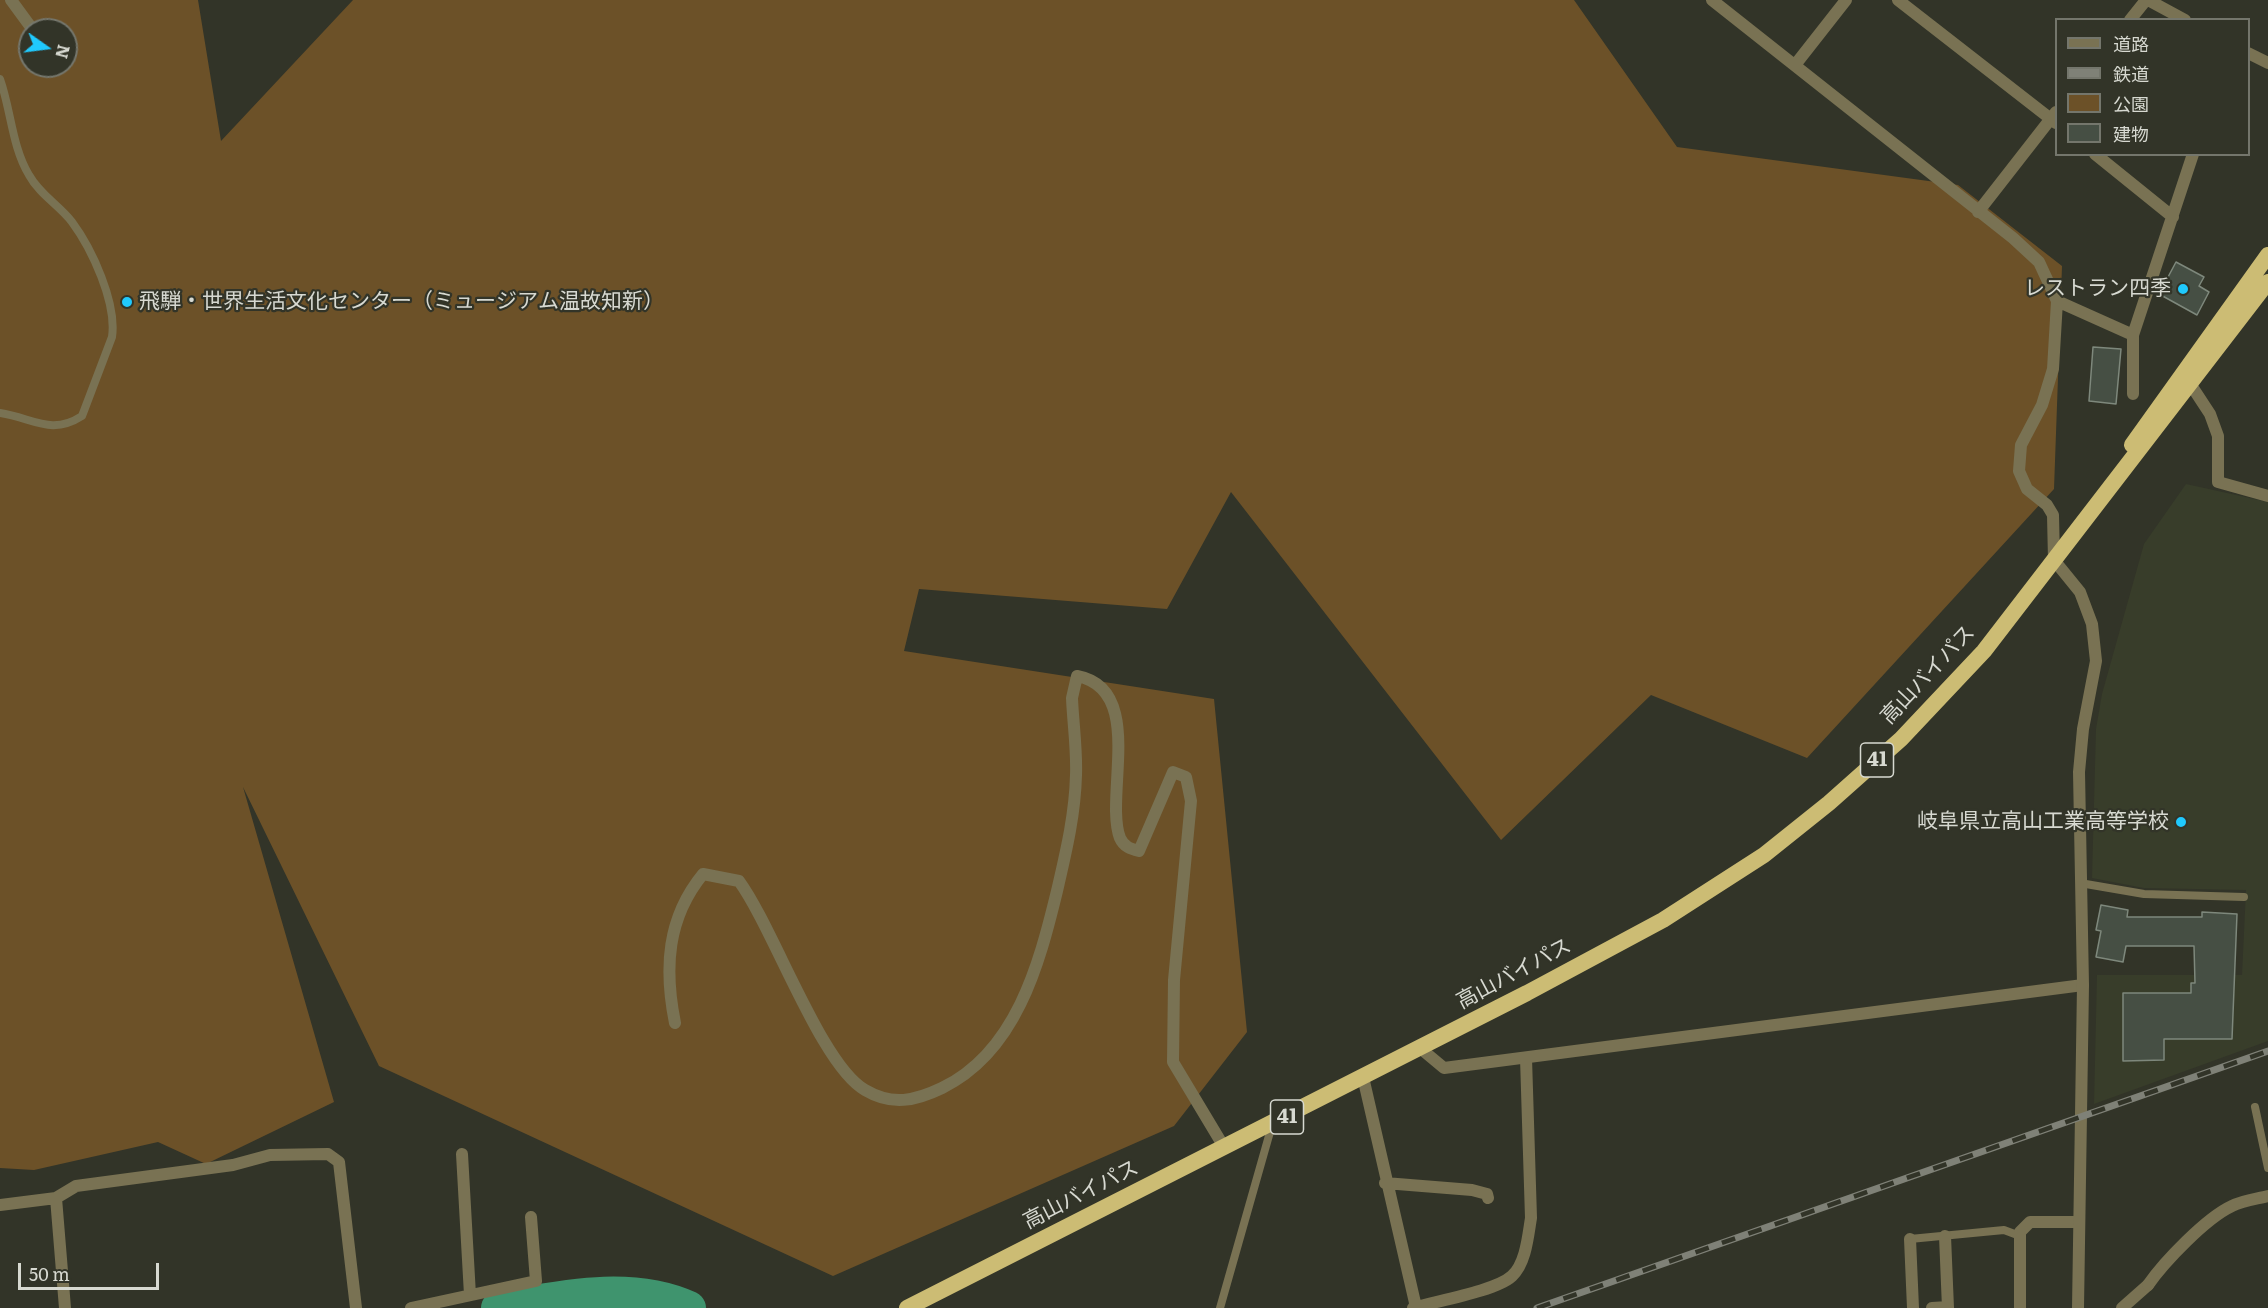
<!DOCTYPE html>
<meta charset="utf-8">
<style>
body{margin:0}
#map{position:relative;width:2268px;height:1308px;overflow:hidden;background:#323428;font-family:Literata,"Noto Sans JP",serif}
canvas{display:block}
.legend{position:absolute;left:2055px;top:18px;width:195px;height:138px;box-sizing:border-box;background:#323428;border:2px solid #74766c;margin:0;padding:8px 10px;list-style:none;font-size:18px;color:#d7d9d1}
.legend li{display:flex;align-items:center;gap:12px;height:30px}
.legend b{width:30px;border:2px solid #74766c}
.north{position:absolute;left:18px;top:18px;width:60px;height:60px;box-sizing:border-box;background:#323428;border:2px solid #74766c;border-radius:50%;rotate:104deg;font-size:16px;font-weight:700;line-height:24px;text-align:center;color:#d7d9d1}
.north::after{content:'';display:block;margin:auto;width:21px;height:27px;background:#20c9fd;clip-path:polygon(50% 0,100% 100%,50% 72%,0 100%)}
.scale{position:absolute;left:18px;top:1263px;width:141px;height:27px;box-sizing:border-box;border:3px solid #d7d9d1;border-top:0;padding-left:8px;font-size:18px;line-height:21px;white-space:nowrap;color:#d7d9d1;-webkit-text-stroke:4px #323428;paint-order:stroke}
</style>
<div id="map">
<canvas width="2268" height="1308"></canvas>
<ul class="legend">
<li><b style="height:8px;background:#797253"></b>道路</li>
<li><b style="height:8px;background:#7f8177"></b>鉄道</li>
<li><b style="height:16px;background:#6c5128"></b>公園</li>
<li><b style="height:16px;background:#464f44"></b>建物</li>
</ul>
<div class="north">N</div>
<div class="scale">50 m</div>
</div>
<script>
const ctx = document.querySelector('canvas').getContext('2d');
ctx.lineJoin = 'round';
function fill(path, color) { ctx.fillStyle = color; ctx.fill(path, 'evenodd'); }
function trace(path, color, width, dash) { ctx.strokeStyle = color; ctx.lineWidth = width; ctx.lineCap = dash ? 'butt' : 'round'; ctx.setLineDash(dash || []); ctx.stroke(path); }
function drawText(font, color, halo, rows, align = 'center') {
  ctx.font = font + ' Literata,"Noto Sans JP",serif'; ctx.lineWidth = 4.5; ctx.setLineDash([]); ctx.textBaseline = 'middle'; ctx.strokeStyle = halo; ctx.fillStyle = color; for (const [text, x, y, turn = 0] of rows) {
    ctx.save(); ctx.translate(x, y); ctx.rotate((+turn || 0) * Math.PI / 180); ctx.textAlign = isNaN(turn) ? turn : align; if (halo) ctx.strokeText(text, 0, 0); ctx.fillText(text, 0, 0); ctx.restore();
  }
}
const built = new Path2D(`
 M 2186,484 L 2268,502 L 2268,1041 L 2094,1104 L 2097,975 L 2242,975 L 2246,890 L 2144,888 L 2092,878 L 2096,729 L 2102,694 L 2144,544 Z`);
const green = new Path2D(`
 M 0,0 L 198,0 L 221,141 L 353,0 L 1574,0 L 1677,147 L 1958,185 L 2062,266 L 2054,489 L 1807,758 L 1651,695 L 1501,840 L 1231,492 L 1167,609 L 919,589 L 904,651 L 1214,699 L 1247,1032 L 1174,1126 L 833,1276 L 379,1066 L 243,787 L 334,1102 L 206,1164 L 158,1142 L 34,1170 L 0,1168 ZM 30,30 L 66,30 L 66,66 L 30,66 Z`);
const river = new Path2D(`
 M 498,1308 C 558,1298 630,1281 689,1308`);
const building = new Path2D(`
 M 2176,262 L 2204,277 L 2199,286 L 2209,292 L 2197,315 L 2159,294 Z
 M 2093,347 L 2121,349 L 2116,404 L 2089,401 Z
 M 2101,905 L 2128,910 L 2127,917 L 2202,917 L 2202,912 L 2237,914 L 2232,1039 L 2164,1039 L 2164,1060 L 2123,1061 L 2123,993 L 2191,993 L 2191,983 L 2195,983 L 2194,946 L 2126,946 L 2123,962 L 2096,957 L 2101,931 L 2096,930 Z`);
const service = new Path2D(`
 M 0,79 C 11,110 12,147 29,175 C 40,195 59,205 72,222 C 92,249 117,303 112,337 L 82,416 C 51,436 33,418 0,413
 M 2080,883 L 2144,894 L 2244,897
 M 2255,1107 L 2268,1168
 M 1910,1239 L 2004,1230 L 2020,1236
 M 1220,1308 L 1272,1125`);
const minor = new Path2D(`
 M 1712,0 L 2013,238 L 2039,262 L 2057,301 L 2053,369 L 2042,405 L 2021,445 L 2019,471 L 2027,489 L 2047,505 L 2053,515 L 2054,560
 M 1898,0 L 2056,123
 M 2148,0 L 2185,20
 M 2130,20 L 2146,0
 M 2248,53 L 2268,63
 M 1795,65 L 1846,0
 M 2095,154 L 2173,217
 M 1978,212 L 2056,112
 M 2057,301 L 2133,335
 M 2191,385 L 2210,414 L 2218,436 L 2218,482 L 2268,496
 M 2133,394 L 2133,335 L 2193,154
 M 675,1023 C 664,968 667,918 703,874 L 739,881 C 774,929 821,1065 865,1090 C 892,1106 915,1101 942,1088 C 1016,1052 1039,965 1057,891 C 1066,852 1075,815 1076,775 C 1077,749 1073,723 1072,698 L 1077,676 C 1146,689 1104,796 1120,838 C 1124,847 1131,849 1139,851 L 1173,772 L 1186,777 L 1191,801 L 1174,980 L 1173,1062 L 1224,1147
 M 1420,1048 L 1444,1068 L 2083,985
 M 1363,1077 L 1416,1307
 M 462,1154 L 470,1295
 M 1385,1183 L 1472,1190 L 1487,1194 L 1488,1198
 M 56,1198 L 65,1308
 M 0,1205 L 56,1198 L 76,1186 L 233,1165 L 270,1155 L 328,1154 L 339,1162 L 356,1308
 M 1945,1236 L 1948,1308
 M 1910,1239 L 1913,1308
 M 411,1308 L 536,1281 L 531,1217
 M 1413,1308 C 1436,1301 1496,1291 1512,1276 C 1526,1263 1528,1236 1531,1218 L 1526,1058
 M 1932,1308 L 1948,1307
 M 2020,1308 L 2020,1232 L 2030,1222 L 2079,1222
 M 2122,1308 L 2148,1285`);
const tertiary = new Path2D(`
 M 11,0 L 33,30
 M 2054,560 L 2080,592 L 2092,624 L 2096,661 L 2083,729 L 2079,772 L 2083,985 L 2078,1308
 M 2148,1285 C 2164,1262 2206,1218 2232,1206 C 2243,1200 2256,1199 2268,1196`);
const trunk = new Path2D(`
 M 2132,445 L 2268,255
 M 907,1308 L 1527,993 L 1663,920 L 1764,855 L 1829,803 L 1901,739 L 1984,651 L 2268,282`);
const rail = new Path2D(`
 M 1537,1308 L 2268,1051`);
const markers = [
 [2183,289,6,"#20c9fd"],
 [127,302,6,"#20c9fd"],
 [2181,822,6,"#20c9fd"]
];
const shields = [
 [1877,760,33],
 [1287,1117,33]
];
const shieldNames = [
 ["41",1877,760],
 ["41",1287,1117]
];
const poiNames = [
 ["レストラン四季",2171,289],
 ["飛騨・世界生活文化センター（ミュージアム温故知新）",139,302,"left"],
 ["岐阜県立高山工業高等学校",2169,822]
];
const streetNames = [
 ["高山バイパス",1928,675,-47],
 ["高山バイパス",1514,974,-28],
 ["高山バイパス",1081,1195,-27]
];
fill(built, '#383d2a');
fill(green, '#6c5128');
trace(river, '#3f946e', 34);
fill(building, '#464f44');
trace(building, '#7e887c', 1.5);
trace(service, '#797253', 8);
trace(minor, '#797253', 12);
trace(tertiary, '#797253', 12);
trace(trunk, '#ccbc74', 16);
trace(rail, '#7f8177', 7);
trace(rail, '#323428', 4.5, [14]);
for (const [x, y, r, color] of markers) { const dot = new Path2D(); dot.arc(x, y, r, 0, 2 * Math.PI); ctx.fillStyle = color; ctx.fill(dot); trace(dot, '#323428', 2); }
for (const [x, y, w] of shields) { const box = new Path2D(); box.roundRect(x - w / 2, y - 17, w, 34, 4.5); ctx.fillStyle = '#323428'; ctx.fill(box); trace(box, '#d7d9d1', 1.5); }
drawText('bold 20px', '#d7d9d1', null, shieldNames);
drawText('21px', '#d7d9d1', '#323428', poiNames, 'right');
drawText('21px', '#d7d9d1', '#323428', streetNames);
</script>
